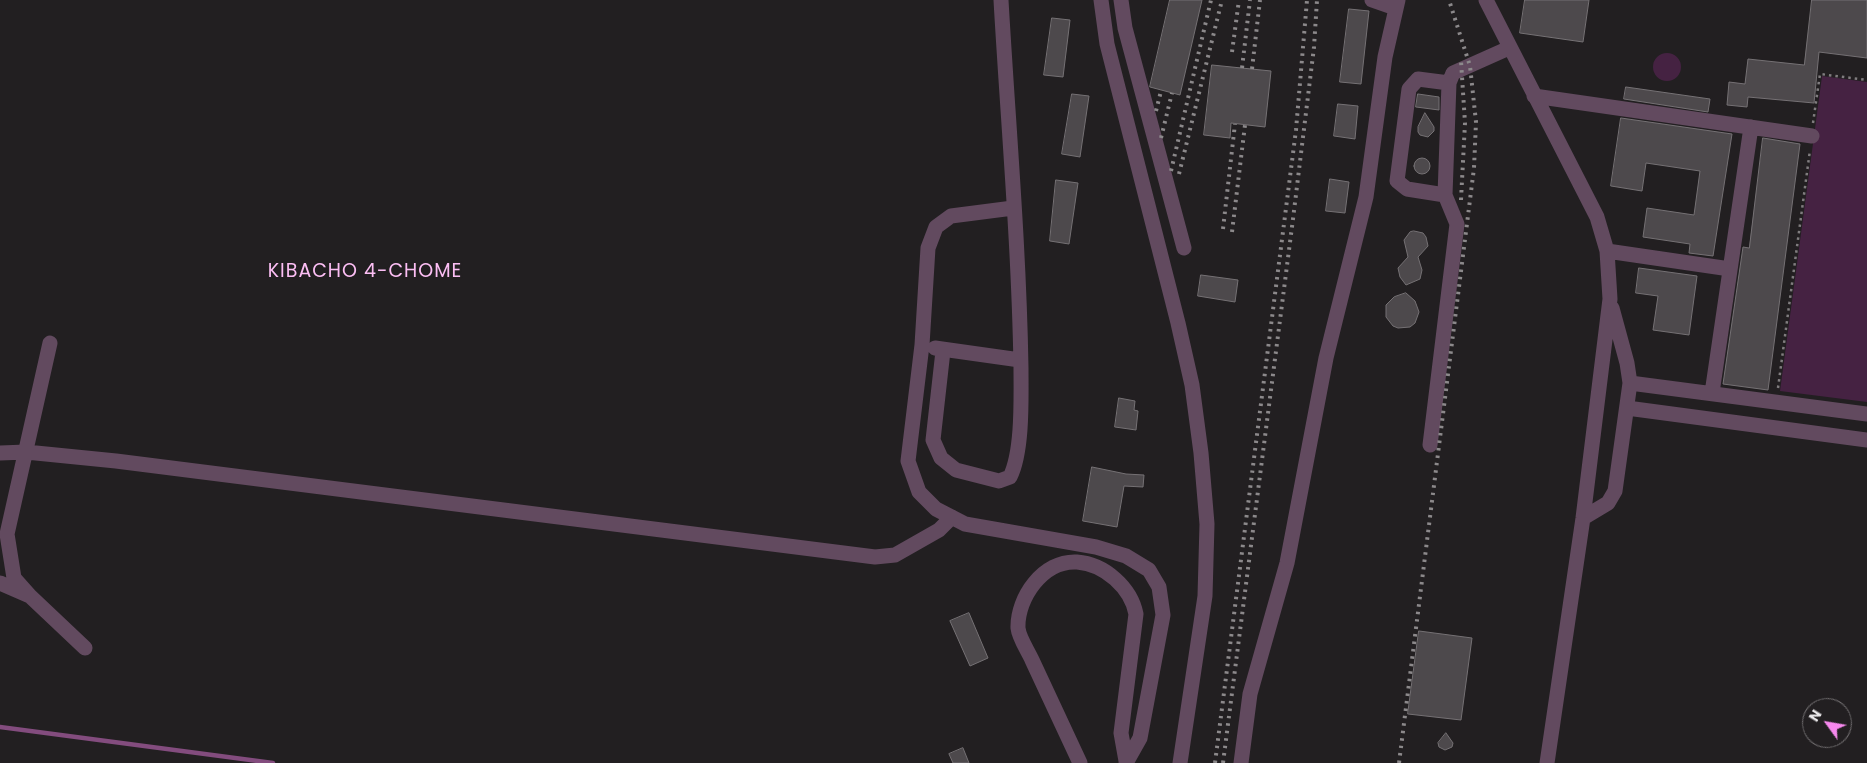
<!DOCTYPE html>
<style>
body{margin:0}
#map{position:relative;width:1867px;height:763px;overflow:hidden;background:#221f21;font-family:Poppins,sans-serif}
canvas{display:block}
.north{position:absolute;left:1802px;top:698px;width:50px;height:50px;box-sizing:border-box;background:#221f21;border:1px solid #737072;border-radius:50%;rotate:302deg;font-size:14px;font-weight:700;line-height:20px;text-align:center;color:#eceaec}
.north::after{content:'';display:block;margin:auto;width:18px;height:22px;background:#f688ed;clip-path:polygon(50% 0,100% 100%,50% 72%,0 100%)}
</style>
<div id="map">
<canvas width="1867" height="763"></canvas>
<div class="north">N</div>
</div>
<script>
const ctx = document.querySelector('canvas').getContext('2d');
ctx.lineJoin = 'round';
function fill(path, color) { ctx.fillStyle = color; ctx.fill(path, 'evenodd'); }
function trace(path, color, width, dash) { ctx.strokeStyle = color; ctx.lineWidth = width; ctx.lineCap = dash ? 'butt' : 'round'; ctx.setLineDash(dash || []); ctx.stroke(path); }
function drawText(font, color, halo, rows, align = 'center') {
  ctx.font = font + ' Poppins,sans-serif'; ctx.lineWidth = 4; ctx.setLineDash([]); ctx.textBaseline = 'middle'; ctx.strokeStyle = halo; ctx.fillStyle = color; for (const [text, x, y, turn = 0] of rows) {
    ctx.save(); ctx.translate(x, y); ctx.rotate((+turn || 0) * Math.PI / 180); ctx.textAlign = isNaN(turn) ? turn : align; if (halo) ctx.strokeText(text, 0, 0); ctx.fillText(text, 0, 0); ctx.restore();
  }
}
const green = new Path2D(`
 M1653 67a14 14 0 1 1 28 0a14 14 0 1 1-28 0Z
 M 1822,76 L 1867,82 L 1867,402 L 1780,391 Z`);
const stream = new Path2D(`
 M 0,727 L 273,763`);
const building = new Path2D(`
 M 1170,0 L 1202,0 L 1180,95 L 1150,87 Z
 M 1525,0 L 1589,0 L 1583,42 L 1520,33 Z
 M 1812,0 L 1867,0 L 1867,58 L 1819,52 L 1814,103 L 1748,97 L 1747,107 L 1727,105 L 1729,82 L 1745,84 L 1748,59 L 1804,65 Z
 M 1349,9 L 1369,11 L 1361,84 L 1340,82 Z
 M 1052,18 L 1070,20 L 1063,77 L 1044,75 Z
 M 1212,65 L 1271,71 L 1265,127 L 1231,123 L 1230,138 L 1204,135 Z
 M 1626,87 L 1710,99 L 1708,112 L 1624,99 Z
 M 1072,94 L 1089,96 L 1080,157 L 1062,154 Z
 M 1418,94 L 1439,97 L 1439,110 L 1416,107 Z
 M 1338,104 L 1358,106 L 1355,139 L 1334,136 Z
 M 1425,113 L 1434,127 L 1434,131 L 1428,137 L 1420,135 L 1418,132 L 1418,127 Z
 M 1621,118 L 1732,134 L 1713,256 L 1689,253 L 1690,244 L 1643,237 L 1647,208 L 1694,215 L 1700,171 L 1646,163 L 1642,191 L 1611,186 Z
 M 1763,138 L 1800,144 L 1768,390 L 1723,384 L 1743,247 L 1749,248 Z
 M1414 166a8 8 0 1 1 16 0a8 8 0 1 1-16 0Z
 M 1330,179 L 1349,182 L 1345,213 L 1326,211 Z
 M 1056,180 L 1078,183 L 1069,244 L 1050,241 Z
 M 1414,231 L 1423,233 L 1426,237 L 1428,246 L 1418,257 L 1422,270 L 1420,279 L 1406,285 L 1400,277 L 1398,268 L 1408,257 L 1404,240 L 1410,232 Z
 M 1639,268 L 1697,276 L 1689,335 L 1653,330 L 1658,296 L 1636,293 Z
 M 1201,275 L 1238,280 L 1235,302 L 1198,296 Z
 M 1406,293 L 1415,301 L 1419,312 L 1415,323 L 1410,327 L 1398,328 L 1393,326 L 1386,317 L 1386,305 L 1394,297 Z
 M 1119,398 L 1135,401 L 1134,410 L 1138,411 L 1136,430 L 1115,427 Z
 M 1092,467 L 1126,474 L 1144,475 L 1143,487 L 1124,486 L 1117,527 L 1083,521 Z
 M 969,613 L 988,658 L 970,666 L 950,621 Z
 M 1419,631 L 1472,638 L 1461,720 L 1408,714 Z
 M 1446,733 L 1453,743 L 1452,747 L 1445,750 L 1439,747 L 1438,743 Z
 M 963,748 L 969,763 L 953,763 L 949,754 Z`);
const path = new Path2D(`
 M 1813,123 L 1820,74 L 1867,80
 M 1778,388 L 1810,150`);
const minor = new Path2D(`
 M 1101,0 L 1107,44 L 1178,323 L 1192,385 L 1201,453 L 1207,524 L 1205,596 L 1180,763
 M 1121,0 L 1125,28 L 1184,248
 M 1372,0 L 1395,8
 M 1486,0 L 1597,217 L 1607,251 L 1610,299 L 1583,518 L 1547,763
 M 1534,96 L 1812,136
 M 1445,195 L 1407,189 L 1397,181 L 1409,89 L 1418,79 L 1449,83
 M 1013,208 L 951,216 L 936,227 L 928,248 L 922,345 L 908,461 L 919,492 L 936,509 L 965,524 L 1096,547 L 1126,556 L 1149,570 L 1159,587 L 1163,615 L 1140,738 L 1126,763
 M 1607,251 L 1730,269
 M 935,348 L 1020,360
 M 943,351 L 933,440 L 941,458 L 956,470 L 999,481 L 1010,477 C 1023,451 1021,397 1021,368 C 1019,245 1008,122 1001,0
 M 1630,383 L 1867,414
 M 1712,393 L 1751,127
 M 1627,408 L 1867,440
 M 1430,445 L 1457,224 L 1445,195 L 1449,83 L 1453,73 L 1509,48
 M 0,453 L 26,452 L 116,461 L 875,557 L 895,555 L 939,530 L 952,517
 M 1583,518 L 1608,503 L 1615,491 L 1630,383 L 1627,363 L 1612,308
 M 0,583 L 30,596 L 85,648
 M 30,596 L 14,578 L 7,534 L 50,343
 M 1080,763 C 1064,729 1048,694 1032,660 C 1028,651 1019,638 1018,628 C 1017,598 1043,560 1077,562 C 1105,564 1131,588 1136,614 L 1121,733 L 1126,761
 M 1241,763 L 1250,694 L 1287,563 L 1326,358 L 1366,197 L 1385,57 L 1398,0`);
const rail = new Path2D(`
 M 1232,52 L 1239,0
 M 1242,68 L 1250,0
 M 1252,69 L 1260,0
 M 1156,111 L 1161,91
 M 1161,138 L 1172,93
 M 1171,171 L 1211,0
 M 1179,174 L 1222,0
 M 1461,200 L 1465,123 L 1461,61
 M 1223,229 L 1235,124
 M 1232,232 L 1245,125
 M 1215,763 L 1296,130 L 1307,0
 M 1223,763 L 1293,219 L 1314,47 L 1317,0
 M 1399,763 L 1474,168 L 1476,122 L 1470,66 L 1449,0`);
const neighbourhoodNames = [
 ["KIBACHO 4-CHOME",365,272]
];
fill(green, '#452242');
trace(stream, '#834c7e', 4.5);
fill(building, '#4d494c');
trace(building, '#757174', 1);
trace(path, '#807d7f', 2.5, [2.5, 4]);
trace(minor, '#624a5f', 15);
trace(rail, '#8c898b', 4, [2.5, 5]);
ctx.letterSpacing = '1px';
drawText('19px', '#fcbef4', '#221f21', neighbourhoodNames);
ctx.letterSpacing = '0px';
</script>
